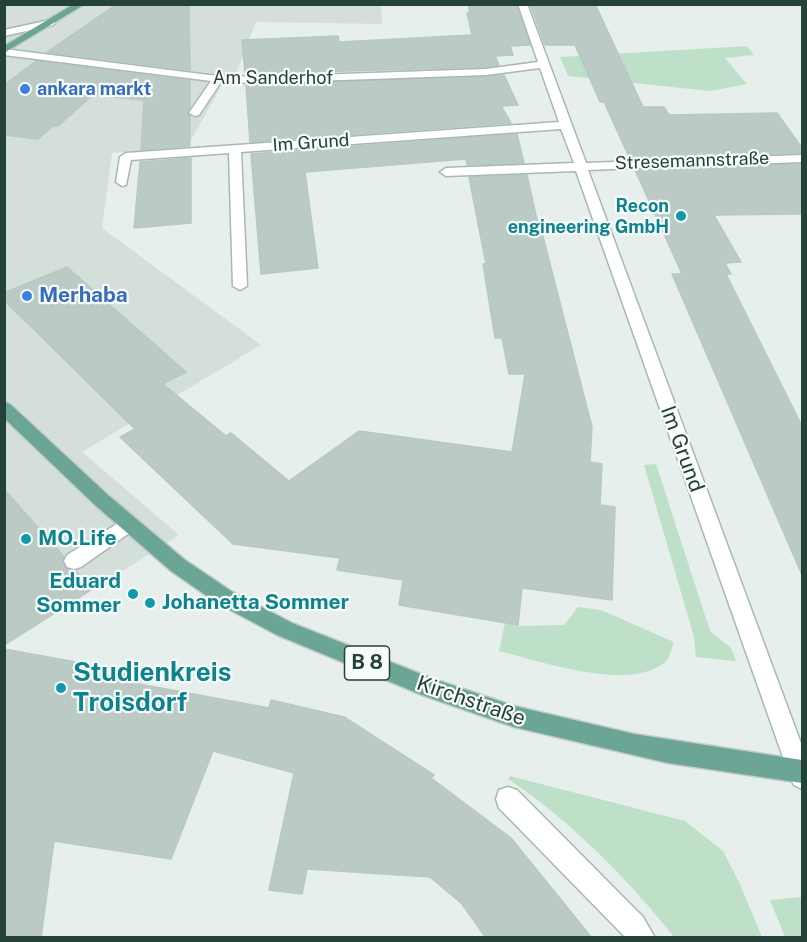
<!DOCTYPE html>
<meta charset="utf-8">
<style>
body{margin:0}
#map{position:relative;width:807px;height:942px;overflow:hidden;background:#e6efeb;font-family:"Public Sans",sans-serif}
canvas{display:block}
.frame{position:absolute;inset:0;border:6px solid #24423a;pointer-events:none}
</style>
<div id="map">
<canvas width="807" height="942"></canvas>
<div class="frame"></div>
</div>
<script>
const ctx = document.querySelector('canvas').getContext('2d');
ctx.lineJoin = 'round';
function fill(path, color) { ctx.fillStyle = color; ctx.fill(path, 'evenodd'); }
function trace(path, color, width, dash) { ctx.strokeStyle = color; ctx.lineWidth = width; ctx.lineCap = dash ? 'butt' : 'round'; ctx.setLineDash(dash || []); ctx.stroke(path); }
function drawText(font, color, halo, rows, align = 'center') {
  ctx.font = font + ' "Public Sans",sans-serif'; ctx.lineWidth = 4.5; ctx.setLineDash([]); ctx.textBaseline = 'middle'; ctx.strokeStyle = halo; ctx.fillStyle = color; for (const [text, x, y, turn = 0] of rows) {
    ctx.save(); ctx.translate(x, y); ctx.rotate((+turn || 0) * Math.PI / 180); ctx.textAlign = isNaN(turn) ? turn : align; if (halo) ctx.strokeText(text, 0, 0); ctx.fillText(text, 0, 0); ctx.restore();
  }
}
const built = new Path2D(`
 M 5,5 L 381,5 L 382,24 L 256,22 L 232,85 L 222,85 L 187,147 L 112,153 L 102,228 L 261,345 L 82,452 L 179,535 L 5,646 Z`);
const green = new Path2D(`
 M 747,46 L 754,55 L 725,58 L 747,84 L 710,91 L 568,76 L 560,57 Z
 M 656,464 L 710,631 L 731,648 L 736,661 L 696,657 L 694,637 L 644,465 Z
 M 578,607 L 601,610 L 674,642 C 671,649 670,659 664,663 C 627,692 541,661 499,651 L 505,623 L 519,626 L 564,625 Z
 M 510,776 L 685,821 L 723,851 L 739,882 L 762,937 L 674,937 C 627,878 571,821 508,779 Z
 M 802,897 L 802,937 L 785,937 L 770,900 Z`);
const building = new Path2D(`
 M 117,4 L 189,4 L 190,70 L 47,52 Z
 M 468,4 L 516,4 L 530,45 L 510,46 L 513,55 L 495,56 L 499,65 L 486,67 L 245,74 L 242,40 L 338,36 L 339,42 L 472,35 L 467,13 L 470,13 Z
 M 530,4 L 595,4 L 643,107 L 664,107 L 669,115 L 777,113 L 802,148 L 802,153 L 630,159 L 604,102 L 600,102 L 575,45 L 545,45 Z
 M 36,61 L 190,81 L 190,107 L 187,114 L 190,116 L 190,146 L 141,150 L 144,100 L 93,95 L 58,126 L 53,126 L 38,139 L 4,135 L 4,85 Z
 M 504,75 L 518,105 L 501,106 L 511,123 L 250,142 L 246,85 Z
 M 517,134 L 524,163 L 467,165 L 466,159 L 305,172 L 318,268 L 261,274 L 251,154 Z
 M 191,158 L 191,223 L 134,228 L 140,162 Z
 M 802,164 L 802,214 L 714,215 L 741,262 L 725,263 L 731,274 L 726,274 L 802,426 L 802,575 L 672,274 L 682,274 L 635,170 Z
 M 527,175 L 539,229 L 541,229 L 592,427 L 590,462 L 602,464 L 600,505 L 615,507 L 612,600 L 522,588 L 518,625 L 399,605 L 403,580 L 337,570 L 340,558 L 233,544 L 120,437 L 135,429 L 4,300 L 4,293 L 67,267 L 186,372 L 163,384 L 226,436 L 231,433 L 289,481 L 359,431 L 512,452 L 525,374 L 509,374 L 502,338 L 495,338 L 483,264 L 486,264 L 469,177 Z
 M 4,489 L 64,557 L 62,562 L 65,568 L 76,571 L 92,589 L 4,645 Z
 M 4,649 L 143,674 L 139,684 L 269,708 L 271,700 L 344,717 L 434,775 L 431,778 L 511,838 L 592,938 L 486,938 L 462,904 L 430,877 L 307,869 L 302,894 L 269,890 L 294,773 L 213,751 L 171,859 L 54,841 L 41,938 L 4,938 Z`);
const minor = new Path2D(`
 M 518,4 L 527,4 L 586,163 L 802,155 L 802,162 L 588,170 L 802,746 L 802,789 L 794,785 L 790,777 L 576,171 L 446,176 L 440,172 L 446,168 L 574,163 L 561,129 L 241,152 L 247,286 L 240,290 L 233,286 L 229,153 L 131,160 L 126,185 L 122,186 L 116,182 L 120,157 L 126,153 L 559,122 L 540,68 L 486,75 L 256,83 L 221,82 L 199,115 L 195,116 L 189,113 L 211,81 L 4,55 L 4,49 L 209,75 L 256,77 L 486,69 L 538,62 Z
 M 50,20 L 55,23 L 53,25 L 4,36 L 4,30 Z
 M 128,517 L 135,519 L 138,524 L 135,529 L 81,567 L 74,569 L 67,567 L 64,561 L 67,555 Z
 M 508,787 L 517,790 L 643,917 L 655,938 L 626,938 L 499,808 L 496,799 L 499,790 Z`);
const major = new Path2D(`
 M 74,4 L 85,4 L 4,53 L 4,46 Z
 M 4,402 L 10,404 L 108,495 L 185,560 L 231,591 L 292,623 L 431,678 L 514,706 L 634,734 L 802,760 L 802,783 L 668,763 L 514,727 L 422,695 L 277,635 L 217,603 L 171,571 L 95,505 L 4,418 Z`);
const markers = [
 [25,89,6,"#3f7fe0"],
 [681,216,6,"#0f9aa8"],
 [27,296,6,"#3f7fe0"],
 [26,539,6,"#0f9aa8"],
 [133,594,6,"#0f9aa8"],
 [150,603,6,"#0f9aa8"],
 [61,688,6,"#0f9aa8"]
];
const farStreetnames = [
 ["Am Sanderhof",273,78],
 ["Im Grund",311,143,-4],
 ["Stresemannstraße",692,161,-2]
];
const farShopnames = [
 ["ankara markt",37,89]
];
const farCulturenames = [
 ["Recon",669,206],
 ["engineering GmbH",669,227]
];
const shields = [
 [367,663,45]
];
const shieldNames = [
 ["B 8",367,663]
];
const shopNames = [
 ["Merhaba",39,296]
];
const streetNames = [
 ["Im Grund",682,449,70],
 ["Kirchstraße",471,701,19]
];
const cultureNames = [
 ["MO.Life",38,539],
 ["Eduard",121,582,"right"],
 ["Sommer",121,606,"right"],
 ["Johanetta Sommer",162,603]
];
const nearCulturenames = [
 ["Studienkreis",73,673],
 ["Troisdorf",73,703]
];
fill(built, '#d4dfda');
fill(green, '#bfe0c8');
fill(building, '#bbcac4');
trace(building, '#b8c9c2', 1.5);
trace(minor, '#a8b8b2', 3);
trace(major, '#c2cac8', 3);
fill(minor, '#fff');
fill(major, '#6aa596');
for (const [x, y, r, color] of markers) { const dot = new Path2D(); dot.arc(x, y, r, 0, 2 * Math.PI); ctx.fillStyle = color; ctx.fill(dot); trace(dot, '#f7fbf9', 2); }
drawText('18px', '#24423a', '#f7fbf9', farStreetnames);
drawText('bold 18px', '#366cbe', '#f7fbf9', farShopnames, 'left');
drawText('bold 18px', '#0d838f', '#f7fbf9', farCulturenames, 'right');
for (const [x, y, w] of shields) { const box = new Path2D(); box.roundRect(x - w / 2, y - 17, w, 34, 4.5); ctx.fillStyle = '#f7fbf9'; ctx.fill(box); trace(box, '#24423a', 1.5); }
drawText('bold 20px', '#24423a', null, shieldNames);
drawText('bold 21px', '#366cbe', '#f7fbf9', shopNames, 'left');
drawText('21px', '#24423a', '#f7fbf9', streetNames);
drawText('bold 21px', '#0d838f', '#f7fbf9', cultureNames, 'left');
drawText('bold 26px', '#0d838f', '#f7fbf9', nearCulturenames, 'left');
</script>
